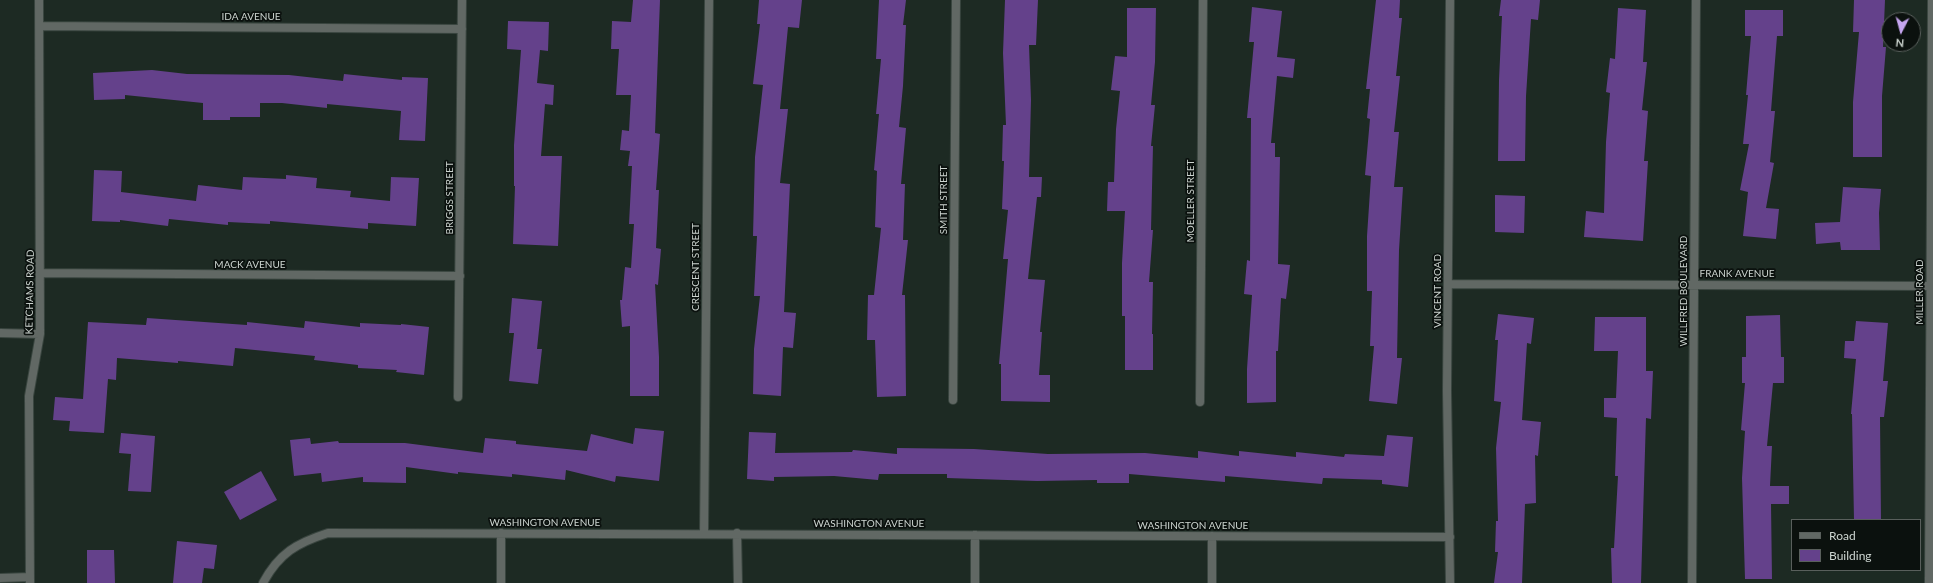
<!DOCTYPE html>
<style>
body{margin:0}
#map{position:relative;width:1933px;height:583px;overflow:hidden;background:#1d2a23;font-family:Lato,sans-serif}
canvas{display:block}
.legend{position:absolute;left:1791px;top:519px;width:130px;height:52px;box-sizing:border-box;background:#0b110e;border:1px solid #595f5c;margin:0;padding:5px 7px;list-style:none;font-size:12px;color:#cdd5d0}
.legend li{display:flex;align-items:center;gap:8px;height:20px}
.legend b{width:20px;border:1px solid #595f5c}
.north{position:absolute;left:1881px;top:12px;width:40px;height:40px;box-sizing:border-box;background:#0b110e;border:1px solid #595f5c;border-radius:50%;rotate:186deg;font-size:11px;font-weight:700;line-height:16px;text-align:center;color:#cdd5d0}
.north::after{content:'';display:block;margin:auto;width:14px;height:18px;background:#c6a6f0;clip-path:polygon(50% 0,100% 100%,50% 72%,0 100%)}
</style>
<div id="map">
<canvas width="1933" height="583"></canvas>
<ul class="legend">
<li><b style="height:5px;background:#616864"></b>Road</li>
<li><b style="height:11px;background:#64418b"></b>Building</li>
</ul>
<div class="north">N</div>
</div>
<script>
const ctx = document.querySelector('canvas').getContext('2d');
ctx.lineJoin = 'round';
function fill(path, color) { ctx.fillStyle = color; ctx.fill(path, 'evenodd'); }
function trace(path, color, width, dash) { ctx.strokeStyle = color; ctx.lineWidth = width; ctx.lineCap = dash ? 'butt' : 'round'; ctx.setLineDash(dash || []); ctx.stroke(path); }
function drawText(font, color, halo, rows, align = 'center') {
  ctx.font = font + ' Lato,sans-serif'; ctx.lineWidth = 3.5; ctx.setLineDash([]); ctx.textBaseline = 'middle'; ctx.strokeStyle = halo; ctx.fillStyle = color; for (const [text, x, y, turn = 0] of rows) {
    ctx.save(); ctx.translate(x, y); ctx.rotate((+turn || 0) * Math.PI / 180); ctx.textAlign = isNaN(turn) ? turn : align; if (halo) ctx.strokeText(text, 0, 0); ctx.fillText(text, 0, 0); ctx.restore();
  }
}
const building = new Path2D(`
 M 633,0 L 660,0 L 655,133 L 660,134 L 656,190 L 659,190 L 656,248 L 661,249 L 658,285 L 655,284 L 659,357 L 659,396 L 630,396 L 630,326 L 622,327 L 620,300 L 622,300 L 625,267 L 631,268 L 634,224 L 629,224 L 632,166 L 628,166 L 630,151 L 620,150 L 622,130 L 629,131 L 631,95 L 616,95 L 619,49 L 611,49 L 612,21 L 631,22 Z
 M 759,0 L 802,0 L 799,28 L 788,27 L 780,109 L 788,109 L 780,183 L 790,184 L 784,312 L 796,313 L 793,348 L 783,347 L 781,396 L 753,394 L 754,349 L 760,296 L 754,296 L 757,236 L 753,236 L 755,157 L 763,85 L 753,84 L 760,24 L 757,24 Z
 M 879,0 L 906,0 L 903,25 L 906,25 L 903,86 L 899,127 L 906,128 L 901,184 L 905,184 L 903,240 L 908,240 L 902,295 L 905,295 L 906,396 L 877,397 L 875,340 L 867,340 L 868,295 L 874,295 L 881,228 L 875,227 L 877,171 L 874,170 L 879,114 L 876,114 L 881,59 L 876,59 Z
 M 1005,0 L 1038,0 L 1036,45 L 1029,45 L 1031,100 L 1029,177 L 1042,177 L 1041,197 L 1037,197 L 1028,279 L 1045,280 L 1040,332 L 1042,332 L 1039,375 L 1050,375 L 1050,402 L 1001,401 L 1001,364 L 999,364 L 1008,259 L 1003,259 L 1008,210 L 1002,209 L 1004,161 L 1002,161 L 1003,125 L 1006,125 L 1003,53 Z
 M 1376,0 L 1400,0 L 1399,18 L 1402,18 L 1396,76 L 1400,76 L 1394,132 L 1399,132 L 1394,187 L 1403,187 L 1399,250 L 1397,358 L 1402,358 L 1397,404 L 1369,401 L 1374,346 L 1370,346 L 1372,291 L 1367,291 L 1367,236 L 1371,176 L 1365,175 L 1370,119 L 1367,118 L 1370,89 L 1366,89 Z
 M 1501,0 L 1540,0 L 1538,20 L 1531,19 L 1526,96 L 1525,161 L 1498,161 L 1499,80 L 1502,16 L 1499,16 Z
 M 1854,0 L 1885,0 L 1883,47 L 1886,47 L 1882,96 L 1882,157 L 1853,157 L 1853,102 L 1859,32 L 1853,32 Z
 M 1252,7 L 1282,11 L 1277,57 L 1295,59 L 1293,78 L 1277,76 L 1271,143 L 1275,143 L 1275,157 L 1280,157 L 1278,264 L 1290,265 L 1286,299 L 1281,298 L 1278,351 L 1276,351 L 1276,402 L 1247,403 L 1247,369 L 1252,295 L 1244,294 L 1247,260 L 1250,261 L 1251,118 L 1247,118 L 1254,42 L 1249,42 Z
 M 1127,8 L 1156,8 L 1155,62 L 1151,105 L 1155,105 L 1151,146 L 1153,146 L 1151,230 L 1153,230 L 1149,282 L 1153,282 L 1152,334 L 1153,334 L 1153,370 L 1125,370 L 1125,316 L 1122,316 L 1122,263 L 1125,211 L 1107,211 L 1108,182 L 1114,182 L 1116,129 L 1120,91 L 1111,90 L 1115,56 L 1127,57 Z
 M 1618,8 L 1646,10 L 1643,62 L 1647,62 L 1642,110 L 1648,111 L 1644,161 L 1648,161 L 1643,241 L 1584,237 L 1586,211 L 1604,213 L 1606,142 L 1610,93 L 1606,92 L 1610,58 L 1615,59 Z
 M 1745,10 L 1783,10 L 1783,36 L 1777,36 L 1771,111 L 1775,111 L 1770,162 L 1774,163 L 1766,208 L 1779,209 L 1776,239 L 1743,236 L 1748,192 L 1740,190 L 1749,144 L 1743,144 L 1748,95 L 1746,95 L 1751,36 L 1745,36 Z
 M 508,21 L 549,22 L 548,51 L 540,50 L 537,83 L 554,85 L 553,105 L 545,104 L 541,156 L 562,156 L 558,246 L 513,244 L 515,186 L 514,186 L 514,145 L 521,50 L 507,49 Z
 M 152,70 L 187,74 L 289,75 L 343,81 L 344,74 L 402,80 L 402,77 L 428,78 L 425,141 L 399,140 L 401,111 L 327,104 L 327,108 L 282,103 L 260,103 L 260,117 L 230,117 L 230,120 L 203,120 L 203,103 L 125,95 L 125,99 L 94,100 L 93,73 Z
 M 94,170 L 122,171 L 121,192 L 196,201 L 198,185 L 242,190 L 243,177 L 286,179 L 286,175 L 317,178 L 316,188 L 351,191 L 350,197 L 390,201 L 391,177 L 419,178 L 416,226 L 368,223 L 368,229 L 270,221 L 270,224 L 228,222 L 228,225 L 169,219 L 168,226 L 120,220 L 120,222 L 92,221 Z
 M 1843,187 L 1881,189 L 1879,213 L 1880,250 L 1841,250 L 1840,242 L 1816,244 L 1815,223 L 1840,222 Z
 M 1495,195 L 1525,196 L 1524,233 L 1495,232 Z
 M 512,298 L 542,301 L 537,349 L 542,349 L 538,384 L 509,381 L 514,333 L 509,333 Z
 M 1498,314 L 1534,318 L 1531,344 L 1527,343 L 1522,420 L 1541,422 L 1538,456 L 1535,455 L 1536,503 L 1525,504 L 1522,583 L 1494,583 L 1498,552 L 1495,552 L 1496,521 L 1498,521 L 1496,448 L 1501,402 L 1494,401 L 1498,340 L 1495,340 Z
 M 1780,315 L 1781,357 L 1784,357 L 1784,383 L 1773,383 L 1767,446 L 1772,446 L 1770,486 L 1789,486 L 1789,504 L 1771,504 L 1772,579 L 1745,579 L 1742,478 L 1745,431 L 1741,430 L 1745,383 L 1742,383 L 1742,357 L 1746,357 L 1746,316 Z
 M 1595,317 L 1646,317 L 1646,371 L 1653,371 L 1651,419 L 1646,418 L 1641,583 L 1612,583 L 1611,548 L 1614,548 L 1618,476 L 1615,476 L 1617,418 L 1604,417 L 1604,398 L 1616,398 L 1618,351 L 1594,351 Z
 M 147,318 L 247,325 L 247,322 L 304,328 L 305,321 L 360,327 L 360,323 L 401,325 L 401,324 L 429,327 L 424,375 L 396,372 L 397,370 L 358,368 L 358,365 L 314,360 L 315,356 L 235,348 L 233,366 L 178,361 L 178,363 L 117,358 L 116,380 L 108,379 L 104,433 L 69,431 L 70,421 L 53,420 L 55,397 L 83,399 L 88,322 L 146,325 Z
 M 1856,321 L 1888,323 L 1883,381 L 1888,381 L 1884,417 L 1880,417 L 1881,520 L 1854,520 L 1852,414 L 1851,414 L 1856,359 L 1844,358 L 1845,341 L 1854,341 Z
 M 635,428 L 664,431 L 659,481 L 616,476 L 615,482 L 566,470 L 565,480 L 512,474 L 512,477 L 458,472 L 458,474 L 406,467 L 406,483 L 363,482 L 363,477 L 322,482 L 321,473 L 294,476 L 290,440 L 310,438 L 311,444 L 338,441 L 339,443 L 405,443 L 483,453 L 485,438 L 516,441 L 516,444 L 587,451 L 591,434 L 633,444 Z
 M 749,432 L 776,433 L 775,453 L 852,452 L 853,450 L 897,454 L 897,448 L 974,449 L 1048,454 L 1145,453 L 1198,458 L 1198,451 L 1239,456 L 1239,451 L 1296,457 L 1296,452 L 1344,457 L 1345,454 L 1384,456 L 1387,435 L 1413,437 L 1408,487 L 1382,484 L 1382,480 L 1323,478 L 1322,484 L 1225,476 L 1225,482 L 1129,474 L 1129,483 L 1097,483 L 1097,480 L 1037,481 L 947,478 L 947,474 L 879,474 L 878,480 L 834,476 L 774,477 L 774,481 L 747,479 Z
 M 121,433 L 155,436 L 151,492 L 128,491 L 131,454 L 119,453 Z
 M 261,471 L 277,500 L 240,520 L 224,492 Z
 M 177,541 L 217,545 L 214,569 L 204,568 L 202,583 L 173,583 Z
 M 87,550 L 114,550 L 115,583 L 87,583 Z`);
const street = new Path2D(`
 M 1450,0 L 1447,391 L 1450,583
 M 40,26 L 462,29
 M 40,273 L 460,276
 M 1448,284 L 1930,286
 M 0,333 L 40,334
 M 458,397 L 462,0
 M 953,400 L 956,0
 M 1200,402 L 1203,0
 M 737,533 L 738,583
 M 704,534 L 709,0
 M 0,578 L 30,577
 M 30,583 L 29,396 L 40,334 L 39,0
 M 263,583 C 279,553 297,543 328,533 L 1450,537
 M 501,583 L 501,533
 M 975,583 L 975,535
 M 1212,583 L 1212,536
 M 1692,583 L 1696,0
 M 1929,583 L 1932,0`);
const streetNames = [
 ["IDA AVENUE",251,17],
 ["BRIGGS STREET",450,198,-90],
 ["SMITH STREET",944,200,-90],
 ["MOELLER STREET",1191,201,-90],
 ["MACK AVENUE",250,265],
 ["CRESCENT STREET",696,267,-90],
 ["FRANK AVENUE",1737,274],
 ["VINCENT ROAD",1438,291,-90],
 ["WILLFRED BOULEVARD",1684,291,-90],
 ["KETCHAMS ROAD",30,292,-89],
 ["MILLER ROAD",1920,292,-90],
 ["WASHINGTON AVENUE",545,523],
 ["WASHINGTON AVENUE",869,524],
 ["WASHINGTON AVENUE",1193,526]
];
fill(building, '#64418b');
trace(street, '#39453f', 10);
trace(street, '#616864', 8);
drawText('10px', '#cdd5d0', '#0b110e', streetNames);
</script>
